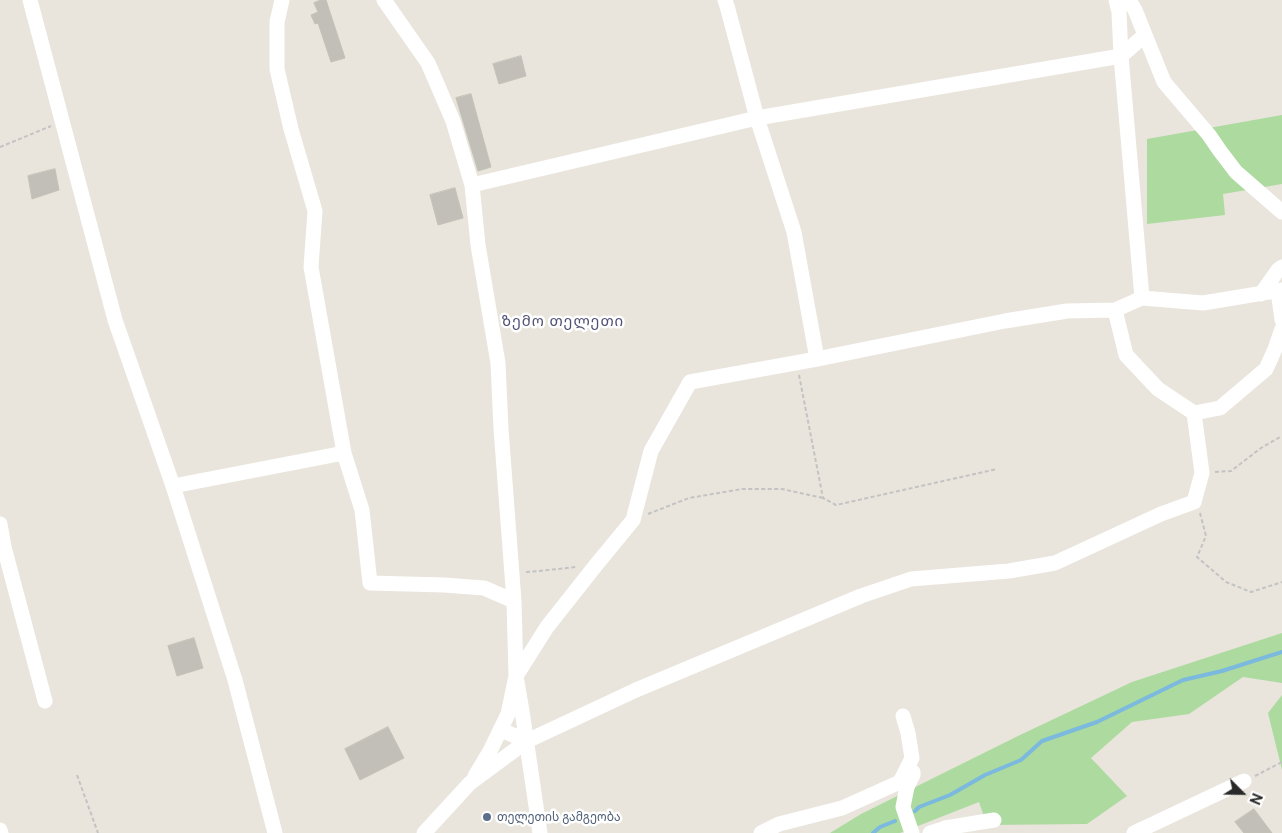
<!DOCTYPE html>
<meta charset="utf-8">
<style>
body{margin:0}
#map{position:relative;width:1282px;height:833px;overflow:hidden;background:#e9e5dc;font-family:"Public Sans",sans-serif}
canvas{display:block}
.north{position:absolute;left:1217px;top:768px;width:50px;height:50px;-webkit-text-stroke:4px #fff;paint-order:stroke;rotate:113deg;font-size:14px;font-weight:700;line-height:20px;text-align:center;color:#292929}
.north::after{content:'';display:block;margin:auto;width:18px;height:22px;background:#292929;clip-path:polygon(50% 0,100% 100%,50% 72%,0 100%)}
</style>
<div id="map">
<canvas width="1282" height="833"></canvas>
<div class="north">N</div>
</div>
<script>
const ctx = document.querySelector('canvas').getContext('2d');
ctx.lineJoin = 'round';
function fill(path, color) { ctx.fillStyle = color; ctx.fill(path, 'evenodd'); }
function trace(path, color, width, dash) { ctx.strokeStyle = color; ctx.lineWidth = width; ctx.lineCap = dash ? 'butt' : 'round'; ctx.setLineDash(dash || []); ctx.stroke(path); }
function drawText(font, color, halo, rows, align = 'center') {
  ctx.font = font + ' "Public Sans","Noto Sans Georgian",sans-serif'; ctx.lineWidth = 5; ctx.setLineDash([]); ctx.textBaseline = 'middle'; ctx.strokeStyle = halo; ctx.fillStyle = color; for (const [text, x, y, turn = 0] of rows) {
    ctx.save(); ctx.translate(x, y); ctx.rotate((+turn || 0) * Math.PI / 180); ctx.textAlign = isNaN(turn) ? turn : align; if (halo) ctx.strokeText(text, 0, 0); ctx.fillText(text, 0, 0); ctx.restore();
  }
}
const green = new Path2D(`
 M 1282,115 L 1282,184 L 1223,194 L 1225,215 L 1147,224 L 1147,139 Z
 M 1282,633 L 1282,683 L 1243,677 L 1189,714 L 1132,722 L 1091,758 L 1127,796 L 1087,824 L 987,825 L 979,802 L 900,833 L 830,833 L 861,814 L 1018,736 L 1132,682 Z
 M 1282,695 L 1282,770 L 1268,713 Z`);
const stream = new Path2D(`
 M 915,811 L 919,807 L 950,795 L 985,775 L 1021,760 L 1042,741 L 1097,722 L 1183,680 L 1222,671 L 1282,652
 M 873,833 L 880,827 L 895,821`);
const building = new Path2D(`
 M 321,0 L 326,0 L 345,58 L 331,62 L 318,23 L 315,24 L 311,15 L 318,12 L 314,3 Z
 M 521,56 L 526,76 L 499,84 L 493,64 Z
 M 471,94 L 491,167 L 478,171 L 456,98 Z
 M 55,169 L 59,190 L 32,199 L 28,176 Z
 M 455,188 L 463,218 L 438,225 L 430,195 Z
 M 194,638 L 203,668 L 177,676 L 168,646 Z
 M 388,727 L 404,758 L 360,780 L 345,749 Z
 M 1254,809 L 1272,833 L 1244,833 L 1235,822 Z`);
const path = new Path2D(`
 M 0,147 L 51,126
 M 799,375 L 823,498 L 836,505 L 997,469
 M 1215,472 L 1231,471 L 1261,448 L 1282,436
 M 1200,513 L 1206,536 L 1197,557 L 1226,582 L 1251,592 L 1282,582
 M 648,514 L 689,498 L 742,489 L 782,489 L 823,498
 M 526,572 L 539,571 L 576,567
 M 77,775 L 98,833
 M 1255,776 L 1282,762`);
const minor = new Path2D(`
 M 30,0 L 115,320 L 173,486 L 235,680 L 275,833
 M 282,0 L 277,22 L 277,69 L 291,129 L 315,211 L 311,267 L 344,453 L 362,510 L 370,583 L 444,585 L 484,588 L 514,601
 M 384,0 L 428,63 L 453,121 L 472,185 L 478,245 L 498,363 L 501,429 L 514,601 L 516,676 L 522,711 L 540,833
 M 725,0 L 727,6 L 757,118 L 794,232 L 817,359
 M 1116,0 L 1119,12 L 1121,56 L 1142,298
 M 1129,0 L 1135,10 L 1164,82 L 1209,135 L 1220,151 L 1236,172 L 1282,212
 M 472,185 L 757,118 L 1121,56 L 1145,35
 M 1278,291 L 1282,320
 M 1261,294 L 1278,270 L 1282,267
 M 1194,413 L 1220,408 L 1266,369 L 1275,349 L 1282,329
 M 173,486 L 344,453
 M 0,524 L 4,547 L 45,701
 M 501,730 L 527,741
 M 475,776 L 490,751 L 508,714 L 516,676 L 547,627 L 596,565 L 633,520 L 651,451 L 690,382 L 817,359 L 1005,321 L 1067,311 L 1115,310 L 1142,298 L 1203,303 L 1282,290
 M 0,830 L 1,833
 M 424,833 L 470,783 L 527,741 L 636,690 L 861,596 L 911,579 L 1009,571 L 1055,563 L 1161,514 L 1194,502 L 1202,473 L 1194,413 L 1158,389 L 1126,355 L 1115,310
 M 761,833 L 779,824 L 842,808 L 900,782 L 912,758 L 908,733 L 903,716
 M 912,833 L 903,807 L 907,787 L 913,775 L 913,772
 M 930,833 L 945,828 L 994,820
 M 1134,833 L 1244,781`);
const markers = [
 [487,817,5,"#5c6f8a"]
];
const serviceNames = [
 ["თელეთის გამგეობა",497,817]
];
const quarterNames = [
 ["ზემო თელეთი",563,321]
];
fill(green, '#acda9f');
trace(stream, '#7bb9df', 4);
fill(building, '#c2bfb8');
trace(building, '#c4c1b6', 1);
trace(path, '#c3c3c3', 2, [4, 2.5]);
trace(minor, '#fff', 15);
for (const [x, y, r, color] of markers) { const dot = new Path2D(); dot.arc(x, y, r, 0, 2 * Math.PI); ctx.fillStyle = color; ctx.fill(dot); trace(dot, '#fff', 2); }
drawText('12px', '#4e5e75', '#fff', serviceNames, 'left');
ctx.letterSpacing = '1px';
drawText('15px', '#4f5174', '#fff', quarterNames);
ctx.letterSpacing = '0px';
</script>
